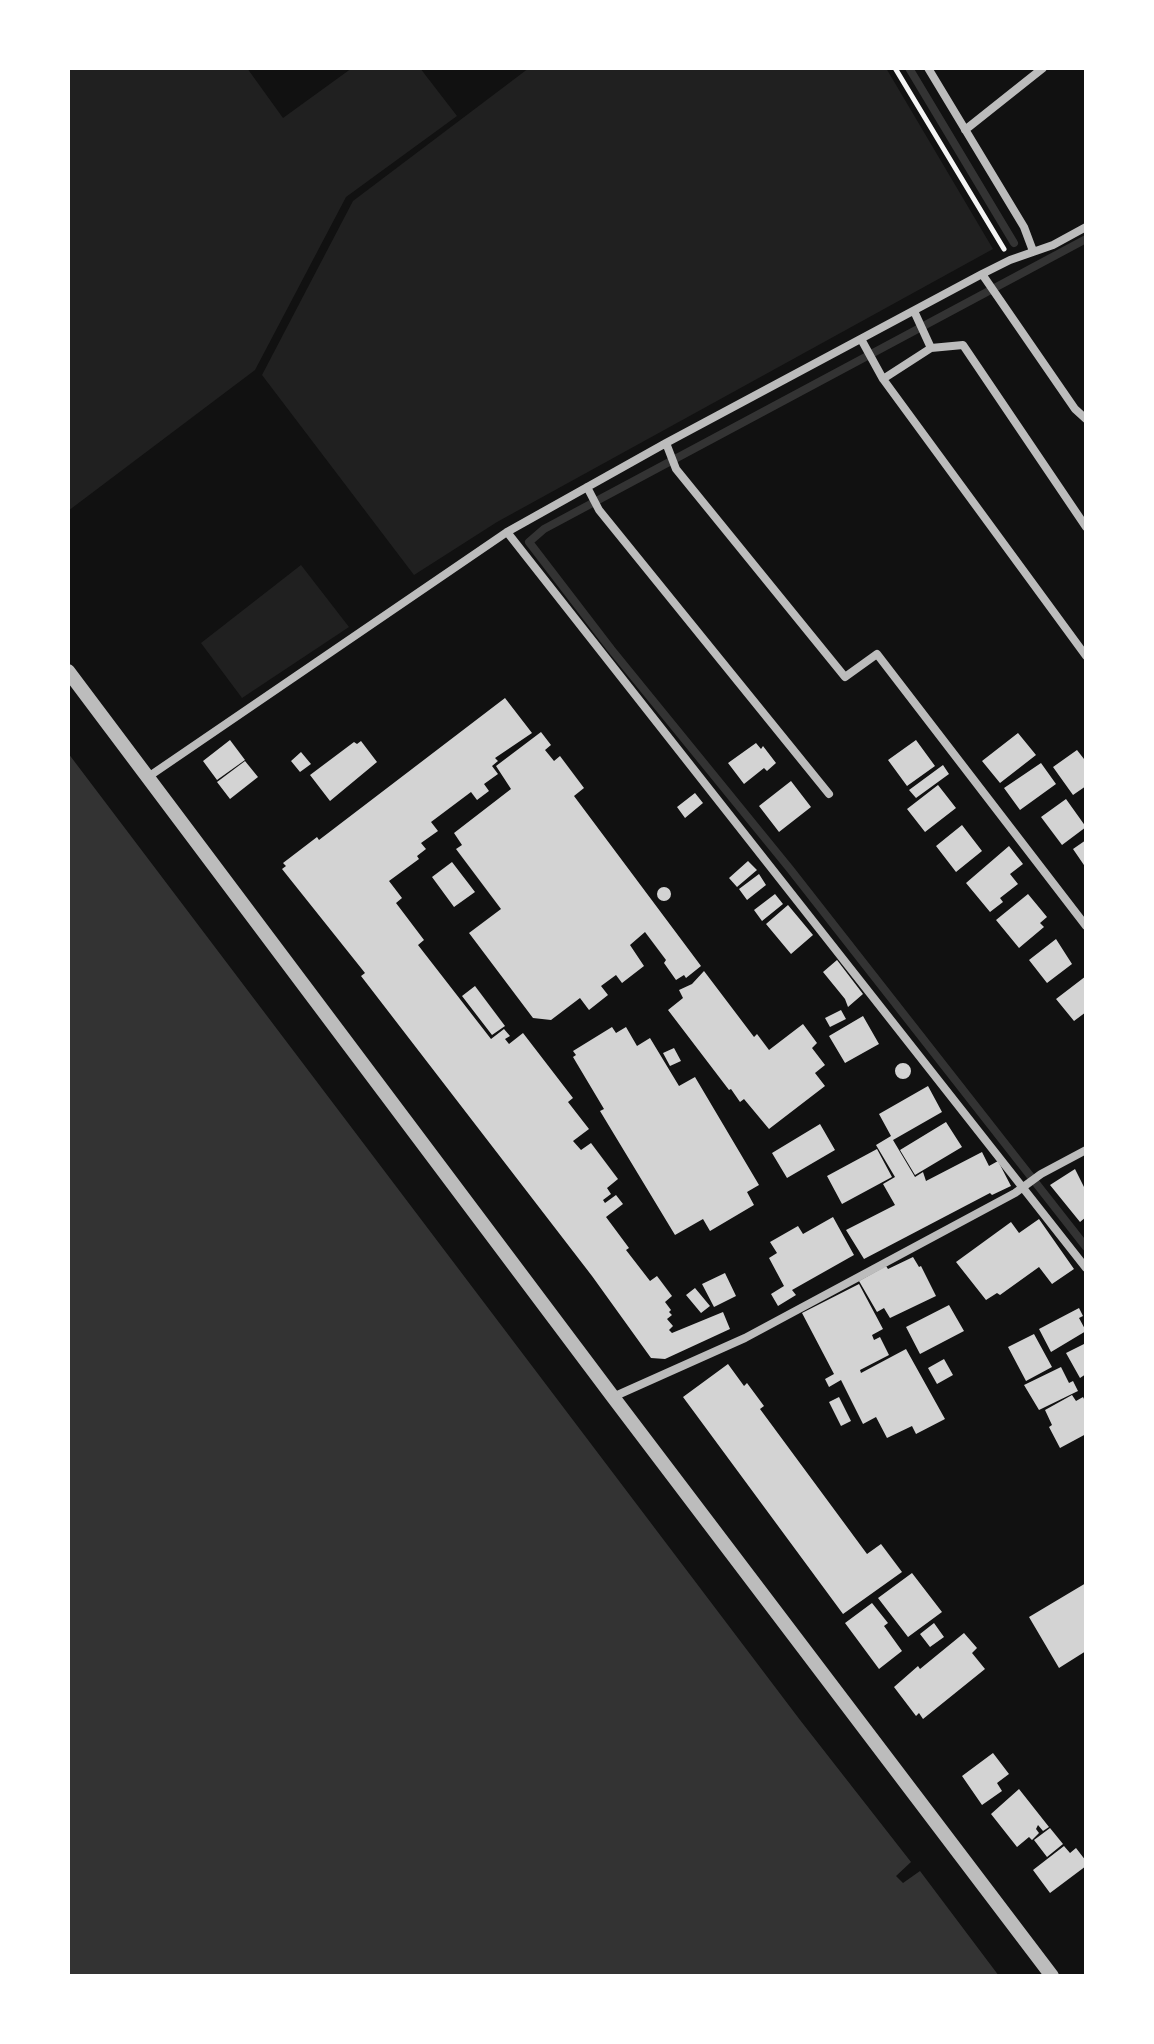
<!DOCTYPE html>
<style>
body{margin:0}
#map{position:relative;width:1154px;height:2044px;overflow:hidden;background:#111;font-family:Poppins,sans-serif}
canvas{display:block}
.frame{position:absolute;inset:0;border:70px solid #fff;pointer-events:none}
</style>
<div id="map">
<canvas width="1154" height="2044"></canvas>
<div class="frame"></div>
</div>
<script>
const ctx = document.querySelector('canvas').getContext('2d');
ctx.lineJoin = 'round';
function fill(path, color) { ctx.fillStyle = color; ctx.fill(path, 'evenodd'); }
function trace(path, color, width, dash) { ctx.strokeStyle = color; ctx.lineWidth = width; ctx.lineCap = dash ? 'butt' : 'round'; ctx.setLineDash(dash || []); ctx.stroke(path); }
const green = new Path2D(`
 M 68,68 L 247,68 L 283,118 L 352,68 L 420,68 L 457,116 L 346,197 L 255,370 L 68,511 Z
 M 529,68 L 886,68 L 993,249 L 497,522 L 414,575 L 262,375 L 353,201 Z
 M 301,565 L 349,627 L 242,698 L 201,643 Z`);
const water = new Path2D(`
 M 68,753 L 800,1720 L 911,1862 L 896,1876 L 903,1883 L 920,1871 L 999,1976 L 68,1976 Z`);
const stream = new Path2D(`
 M 909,68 L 1014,243
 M 1086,239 L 544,529 L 529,542 L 611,649 L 790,869 L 1086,1247`);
const building = new Path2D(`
 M 505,698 L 532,733 L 495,758 L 498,761 L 492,766 L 498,774 L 484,784 L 489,791 L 477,800 L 471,792 L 431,822 L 438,831 L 421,843 L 426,849 L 417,856 L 419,859 L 389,881 L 402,898 L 396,903 L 424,940 L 418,945 L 491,1039 L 504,1029 L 510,1036 L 505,1039 L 509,1044 L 523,1033 L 573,1098 L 568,1102 L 589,1129 L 573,1141 L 581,1150 L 591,1143 L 618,1179 L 607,1188 L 611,1194 L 603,1200 L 605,1203 L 616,1195 L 623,1204 L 606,1217 L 629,1248 L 626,1250 L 650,1281 L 657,1276 L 672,1296 L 665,1302 L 671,1310 L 669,1312 L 672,1315 L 667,1319 L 673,1326 L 669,1330 L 672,1333 L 723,1312 L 730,1329 L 665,1359 L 651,1358 L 592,1276 L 361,976 L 365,973 L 282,869 L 286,866 L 283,863 L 317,837 L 319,840 Z
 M 541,732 L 551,745 L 545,750 L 554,761 L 560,756 L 584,788 L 574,796 L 701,966 L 686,978 L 684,975 L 676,980 L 664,963 L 666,960 L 645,932 L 630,945 L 644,966 L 622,983 L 616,975 L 601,986 L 608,995 L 589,1010 L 580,998 L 551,1020 L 533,1018 L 469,933 L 501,909 L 456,849 L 462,845 L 454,833 L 511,789 L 496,766 Z
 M 1018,733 L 1036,755 L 1000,783 L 982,761 Z
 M 230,740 L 245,760 L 217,780 L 203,761 Z
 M 916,740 L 935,766 L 907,786 L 888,760 Z
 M 361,741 L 377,762 L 330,801 L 310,775 L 354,742 L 357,744 Z
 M 756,743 L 761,749 L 763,746 L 776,763 L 767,771 L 764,768 L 744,784 L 728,763 Z
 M 1077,750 L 1084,759 L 1086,757 L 1086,786 L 1073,795 L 1053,767 Z
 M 301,752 L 311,764 L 300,772 L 291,761 Z
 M 245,761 L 258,777 L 230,799 L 217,782 Z
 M 1041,763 L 1056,784 L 1020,810 L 1004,788 Z
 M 943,765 L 949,774 L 916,798 L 909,790 Z
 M 791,781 L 811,807 L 779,832 L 759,806 Z
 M 938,785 L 956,808 L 925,832 L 907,809 Z
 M 695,793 L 703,803 L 685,818 L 677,807 Z
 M 1066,799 L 1086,827 L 1062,845 L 1041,817 Z
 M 962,825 L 982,851 L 956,872 L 936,846 Z
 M 1086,840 L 1086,868 L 1073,849 Z
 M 1009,846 L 1023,864 L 1010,874 L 1018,884 L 1000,898 L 1003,902 L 990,912 L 966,883 Z
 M 748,861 L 757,870 L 737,887 L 729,878 Z
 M 452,862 L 475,892 L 454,907 L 432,877 Z
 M 759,874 L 766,885 L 747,900 L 739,889 Z
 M657 894a7 7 0 1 1 14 0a7 7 0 1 1-14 0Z
 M 775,894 L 783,904 L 762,921 L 754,910 Z
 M 1028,894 L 1047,917 L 1040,923 L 1044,927 L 1019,948 L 996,920 Z
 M 788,905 L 813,935 L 791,954 L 766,924 Z
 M 1056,939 L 1072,964 L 1047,983 L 1029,960 Z
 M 837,960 L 863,994 L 848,1007 L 845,999 L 823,972 Z
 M 704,971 L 754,1037 L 757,1034 L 769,1050 L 803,1024 L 817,1043 L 812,1048 L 825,1065 L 815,1073 L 825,1086 L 769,1129 L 744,1099 L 740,1102 L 731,1089 L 729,1090 L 668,1010 L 683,998 L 679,990 L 692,984 Z
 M 1086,976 L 1086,1012 L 1074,1021 L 1056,999 Z
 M 475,986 L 505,1026 L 492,1035 L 462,996 Z
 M 841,1010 L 846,1019 L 830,1027 L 825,1018 Z
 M 863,1016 L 879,1044 L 845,1063 L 829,1036 Z
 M 612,1027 L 616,1033 L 626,1027 L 637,1046 L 650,1038 L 679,1086 L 695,1077 L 759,1185 L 747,1192 L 754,1205 L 710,1231 L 703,1219 L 675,1235 L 600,1111 L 604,1109 L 573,1057 L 576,1055 L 573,1051 Z
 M 674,1048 L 681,1061 L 670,1066 L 663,1053 Z
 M895 1071a8 8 0 1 1 16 0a8 8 0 1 1-16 0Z
 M 928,1086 L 942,1112 L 893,1140 L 915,1177 L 923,1172 L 926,1181 L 982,1152 L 989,1166 L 998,1161 L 1011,1186 L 992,1195 L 990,1193 L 864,1259 L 846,1230 L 895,1205 L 883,1184 L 895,1177 L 876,1145 L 891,1136 L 879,1114 Z
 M 946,1122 L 962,1147 L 915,1175 L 900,1150 Z
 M 820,1124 L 835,1150 L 787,1178 L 772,1153 Z
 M 877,1149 L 892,1177 L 842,1204 L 827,1176 Z
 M 1075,1169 L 1086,1191 L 1086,1217 L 1080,1222 L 1050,1185 Z
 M 833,1217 L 854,1255 L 792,1290 L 796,1295 L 778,1306 L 771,1294 L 784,1286 L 769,1258 L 777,1253 L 770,1242 L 798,1226 L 803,1234 Z
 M 1039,1219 L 1074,1269 L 1052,1284 L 1039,1267 L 1000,1295 L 997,1293 L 986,1300 L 956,1262 L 1011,1222 L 1019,1233 Z
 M 913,1257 L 919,1267 L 921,1266 L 936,1296 L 890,1318 L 884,1308 L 877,1312 L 859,1281 L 886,1266 L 888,1269 Z
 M 725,1273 L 736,1296 L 714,1307 L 702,1284 Z
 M 859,1284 L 883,1329 L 872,1335 L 874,1340 L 880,1337 L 889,1355 L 860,1370 L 861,1373 L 906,1349 L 945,1419 L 916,1434 L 912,1426 L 887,1438 L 876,1417 L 863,1424 L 841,1380 L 829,1387 L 825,1379 L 834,1374 L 802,1313 Z
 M 695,1288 L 710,1306 L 701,1313 L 686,1295 Z
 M 949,1305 L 964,1331 L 920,1354 L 906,1327 Z
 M 1079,1308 L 1083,1316 L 1079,1318 L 1086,1331 L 1051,1352 L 1039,1329 Z
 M 1034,1334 L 1052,1367 L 1026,1381 L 1008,1347 Z
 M 1086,1343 L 1086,1374 L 1080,1378 L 1066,1353 Z
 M 944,1359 L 953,1375 L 937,1384 L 928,1368 Z
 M 728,1364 L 744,1386 L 747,1383 L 764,1406 L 760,1409 L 867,1554 L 881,1544 L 902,1572 L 843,1614 L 683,1397 Z
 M 1061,1367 L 1069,1383 L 1073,1381 L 1078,1391 L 1039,1410 L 1024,1385 Z
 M 1072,1395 L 1076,1401 L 1083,1397 L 1086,1403 L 1086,1434 L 1060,1448 L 1049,1427 L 1052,1425 L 1045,1410 Z
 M 839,1397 L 851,1421 L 841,1426 L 829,1402 Z
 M 912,1573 L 942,1612 L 908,1637 L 878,1598 Z
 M 1086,1583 L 1086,1651 L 1059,1668 L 1029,1617 Z
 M 872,1603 L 888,1623 L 884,1626 L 902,1651 L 879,1669 L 845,1623 Z
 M 934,1623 L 944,1637 L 930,1647 L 920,1634 Z
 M 964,1633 L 977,1648 L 972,1653 L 985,1669 L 923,1719 L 919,1713 L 916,1716 L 894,1687 L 918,1666 L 920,1669 Z
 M 993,1753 L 1009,1774 L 997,1783 L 1002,1791 L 982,1805 L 962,1776 Z
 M 1019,1789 L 1049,1827 L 1043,1831 L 1038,1825 L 1036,1829 L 1039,1833 L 1032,1840 L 1029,1837 L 1017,1847 L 991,1814 Z
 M 1050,1828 L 1063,1844 L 1047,1857 L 1034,1840 Z
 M 1064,1846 L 1070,1853 L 1076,1848 L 1086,1861 L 1086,1866 L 1050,1893 L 1033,1870 Z`);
const path = new Path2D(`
 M 895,68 L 1004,249`);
const minor = new Path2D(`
 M 928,68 L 1024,227 L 1033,251
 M 965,130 L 1043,68
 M 982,274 L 1075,409 L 1086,419
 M 914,311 L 931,348
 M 861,339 L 883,379 L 1086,656
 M 883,379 L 931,348 L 963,345 L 1086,527
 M 666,443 L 676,469 L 845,677 L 877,654 L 1086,926
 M 587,487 L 599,510 L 829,794
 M 507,532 L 1086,1268
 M 148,777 L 507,532 L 666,443 L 982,274 L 1010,260 L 1053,245 L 1086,227
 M 613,1397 L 745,1338 L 1015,1193 L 1041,1174 L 1086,1150`);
const tertiary = new Path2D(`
 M 68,671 L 613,1397 L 1052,1976`);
fill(green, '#202020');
fill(water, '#333');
trace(stream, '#333', 8);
fill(building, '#d3d3d3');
trace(path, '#f5f5f5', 5);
trace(minor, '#bcbcbc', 8);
trace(tertiary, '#bcbcbc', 14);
</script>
